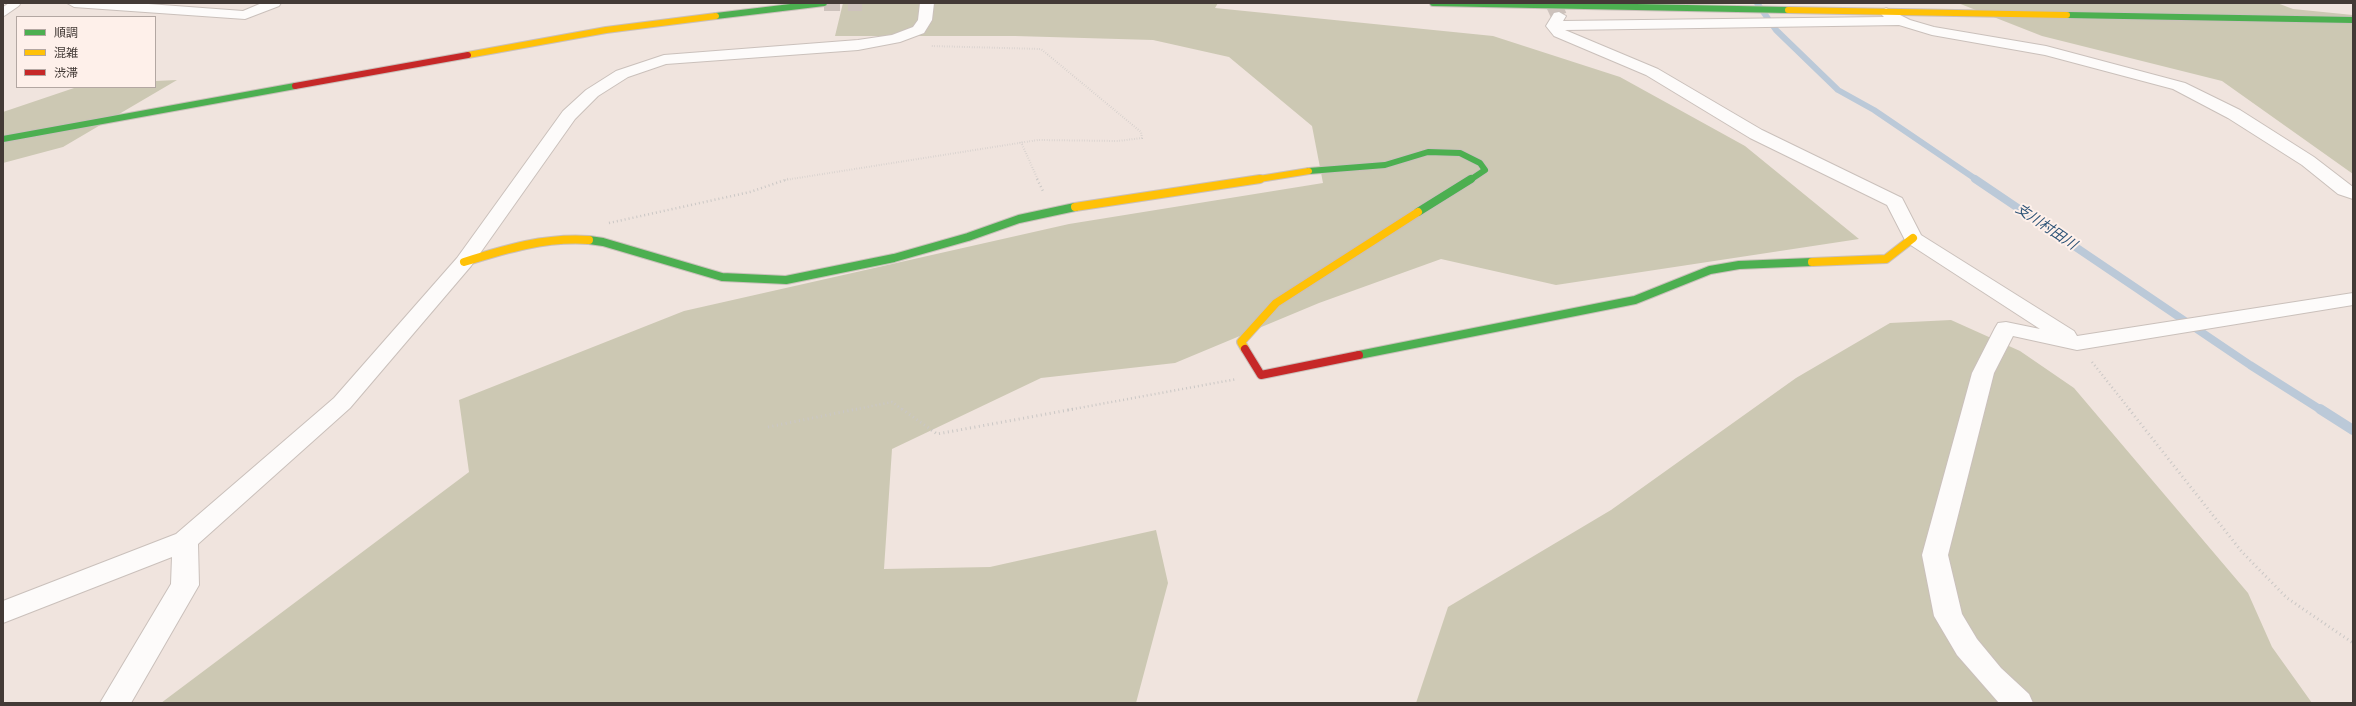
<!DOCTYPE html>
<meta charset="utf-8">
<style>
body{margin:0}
#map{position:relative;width:2356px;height:706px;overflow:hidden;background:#f0e4de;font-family:Manrope,"Noto Sans JP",sans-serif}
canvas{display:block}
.frame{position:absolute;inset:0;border:4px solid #433a36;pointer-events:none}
.legend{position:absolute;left:16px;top:16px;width:140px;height:72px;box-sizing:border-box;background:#fef0ea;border:1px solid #b3a7a2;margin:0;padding:5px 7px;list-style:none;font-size:12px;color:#433a36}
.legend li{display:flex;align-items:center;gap:8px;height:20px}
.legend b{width:20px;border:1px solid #b3a7a2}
</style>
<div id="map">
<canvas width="2356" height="706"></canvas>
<div class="frame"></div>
<ul class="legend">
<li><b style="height:5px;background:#4caf50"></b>順調</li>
<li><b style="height:5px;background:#ffc107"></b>混雑</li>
<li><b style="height:5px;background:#c62828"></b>渋滞</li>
</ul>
</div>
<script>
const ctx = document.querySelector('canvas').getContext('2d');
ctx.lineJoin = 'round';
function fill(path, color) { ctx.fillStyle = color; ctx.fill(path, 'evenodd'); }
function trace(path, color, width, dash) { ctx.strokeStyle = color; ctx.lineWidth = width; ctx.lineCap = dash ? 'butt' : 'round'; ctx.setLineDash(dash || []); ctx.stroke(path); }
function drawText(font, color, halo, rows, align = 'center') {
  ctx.font = font + ' Manrope,"Noto Sans JP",sans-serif'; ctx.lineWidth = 4; ctx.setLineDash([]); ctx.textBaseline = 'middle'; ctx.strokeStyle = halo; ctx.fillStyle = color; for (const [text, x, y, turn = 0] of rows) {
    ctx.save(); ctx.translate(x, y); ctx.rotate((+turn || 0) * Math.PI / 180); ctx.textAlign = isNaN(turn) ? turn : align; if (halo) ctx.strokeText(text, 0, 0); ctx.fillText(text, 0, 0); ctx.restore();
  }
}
const forest = new Path2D(`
 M 843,3 L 1218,3 L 1215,8 L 1493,36 L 1620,77 L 1745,146 L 1859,239 L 1556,285 L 1441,259 L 1319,303 L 1175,363 L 1041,378 L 892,449 L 884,569 L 990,567 L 1156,530 L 1168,583 L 1136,703 L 161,703 L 469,472 L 459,400 L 684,311 L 1069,224 L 1323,183 L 1312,126 L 1229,57 L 1153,40 L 1015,36 L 835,36 Z
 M 1958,3 L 2277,3 L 2293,9 L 2353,15 L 2353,174 L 2222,81 L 2042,36 Z
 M 177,80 L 63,147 L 3,163 L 3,112 L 77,87 L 155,87 L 155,81 Z
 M 1951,320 L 2020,351 L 2074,388 L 2248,593 L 2272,647 L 2312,703 L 1416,703 L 1448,607 L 1611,510 L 1796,378 L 1890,323 Z`);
const streamFar2 = new Path2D(`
 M 1757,3 L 1776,30 L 1838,90 L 1874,110 L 1977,180`);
const streamFar1 = new Path2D(`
 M 1975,179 L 2250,365 L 2321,410`);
const stream = new Path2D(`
 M 2320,409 L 2353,430`);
const streetTunnel = new Path2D(`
 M 1553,3 L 1559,16`);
const secondaryTunnel = new Path2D(`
 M 824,3 L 862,3`);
const pathFar2 = new Path2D(`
 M 1021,142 L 1038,180
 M 785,180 L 1038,140 L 1118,141 L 1142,138 L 1141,132 L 1041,49 L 930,46`);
const pathFar1 = new Path2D(`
 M 1037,179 L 1044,193
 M 609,223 L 750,192 L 788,179
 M 2092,362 L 2130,410
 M 852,410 L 892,402 L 903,410
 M 1068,410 L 1237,379`);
const path = new Path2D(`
 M 902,409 L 937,434 L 1074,409
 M 2129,409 L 2242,552 L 2287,598 L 2353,643
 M 768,427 L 857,409`);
const lane = new Path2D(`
 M 3,12 L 16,3`);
const street = new Path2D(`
 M 67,3 L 135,3 L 243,11 L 262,3 L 281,3 L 279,6 L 245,19 L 74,7 Z
 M 920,3 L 934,3 L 932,20 L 924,33 L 900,42 L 858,50 L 666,64 L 628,77 L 598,96 L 575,119 L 471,266 L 350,408 L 198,544 L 199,585 L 131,703 L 100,703 L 171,584 L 172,557 L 3,623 L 3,601 L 176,534 L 334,398 L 457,258 L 563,111 L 586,90 L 616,71 L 664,55 L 858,40 L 892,35 L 913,27 L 918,20 Z
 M 1886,8 L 1910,20 L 1934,27 L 2046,46 L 2185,83 L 2240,110 L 2314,157 L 2353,187 L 2353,199 L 2338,194 L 2302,165 L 2228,118 L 2173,89 L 2045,55 L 1932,35 L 1899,25 L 1565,30 L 1658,69 L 1762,130 L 1902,198 L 1921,235 L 2074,331 L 2077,336 L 2353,293 L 2353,305 L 2077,350 L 2013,336 L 1994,373 L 1948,555 L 1962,614 L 1977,639 L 2001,668 L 2029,694 L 2033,703 L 1999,703 L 1957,655 L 1934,616 L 1922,555 L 1972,373 L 1995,328 L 1998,323 L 2006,322 L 2040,329 L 1906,242 L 1887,205 L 1750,138 L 1646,75 L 1554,36 L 1546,26 L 1554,13 L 1559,12 L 1566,16 L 1563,21 L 1884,17 L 1879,12 Z`);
const fastFar1 = new Path2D(`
 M 1433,3 L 1788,10
 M 2067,15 L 2353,20
 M 716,16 L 824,3
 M 3,139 L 295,86
 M 1309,171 L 1385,165 L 1428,152 L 1460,153 L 1480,163 L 1485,170 L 1470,180`);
const fast = new Path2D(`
 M 1418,212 L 1471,179
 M 589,240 L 603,242 L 722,277 L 786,280 L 894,258 L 968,237 L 1019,219 L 1075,207
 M 1359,355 L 1635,300 L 1710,270 L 1739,265 L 1812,262`);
const slowFar1 = new Path2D(`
 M 1788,10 L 2067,15
 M 468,55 L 606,30 L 716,16
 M 1253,180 L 1309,171`);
const slow = new Path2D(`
 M 1075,207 L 1260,179
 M 464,262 C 506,249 545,237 589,240
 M 1812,262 L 1886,259 L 1913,238
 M 1245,349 L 1241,342 L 1276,303 L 1418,212`);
const jamFar1 = new Path2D(`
 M 295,86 L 468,55`);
const jam = new Path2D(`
 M 1245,349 L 1261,375 L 1359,355`);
const waterNames = [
 ["支川村田川",2046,227,34]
];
fill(forest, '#ccc8b3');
trace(streamFar2, '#bbc9d8', 6);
trace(streamFar1, '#bbc9d8', 8);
trace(stream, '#bbc9d8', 10);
trace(streetTunnel, '#cdc2bc', 16, [16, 8]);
trace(secondaryTunnel, '#cdc2bc', 16, [16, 8]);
trace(lane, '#cac0bb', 10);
trace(street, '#cac0bb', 2);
trace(fastFar1, '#cac0bb', 8);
trace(fast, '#cac0bb', 10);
trace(slowFar1, '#cac0bb', 8);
trace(slow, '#cac0bb', 10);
trace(jamFar1, '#cac0bb', 8);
trace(jam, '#cac0bb', 10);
trace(pathFar2, '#cac7c5', 2, [0.5, 2]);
trace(pathFar1, '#cac7c5', 2.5, [1, 3]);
trace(path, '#cac7c5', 3, [1, 3.5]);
trace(lane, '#fdfbfa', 8);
fill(street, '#fdfbfa');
trace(fastFar1, '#4caf50', 6);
trace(fast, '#4caf50', 8);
trace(slowFar1, '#ffc107', 6);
trace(slow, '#ffc107', 8);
trace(jamFar1, '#c62828', 6);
trace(jam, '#c62828', 8);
drawText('italic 14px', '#2a5175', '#fef0ea', waterNames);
</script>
